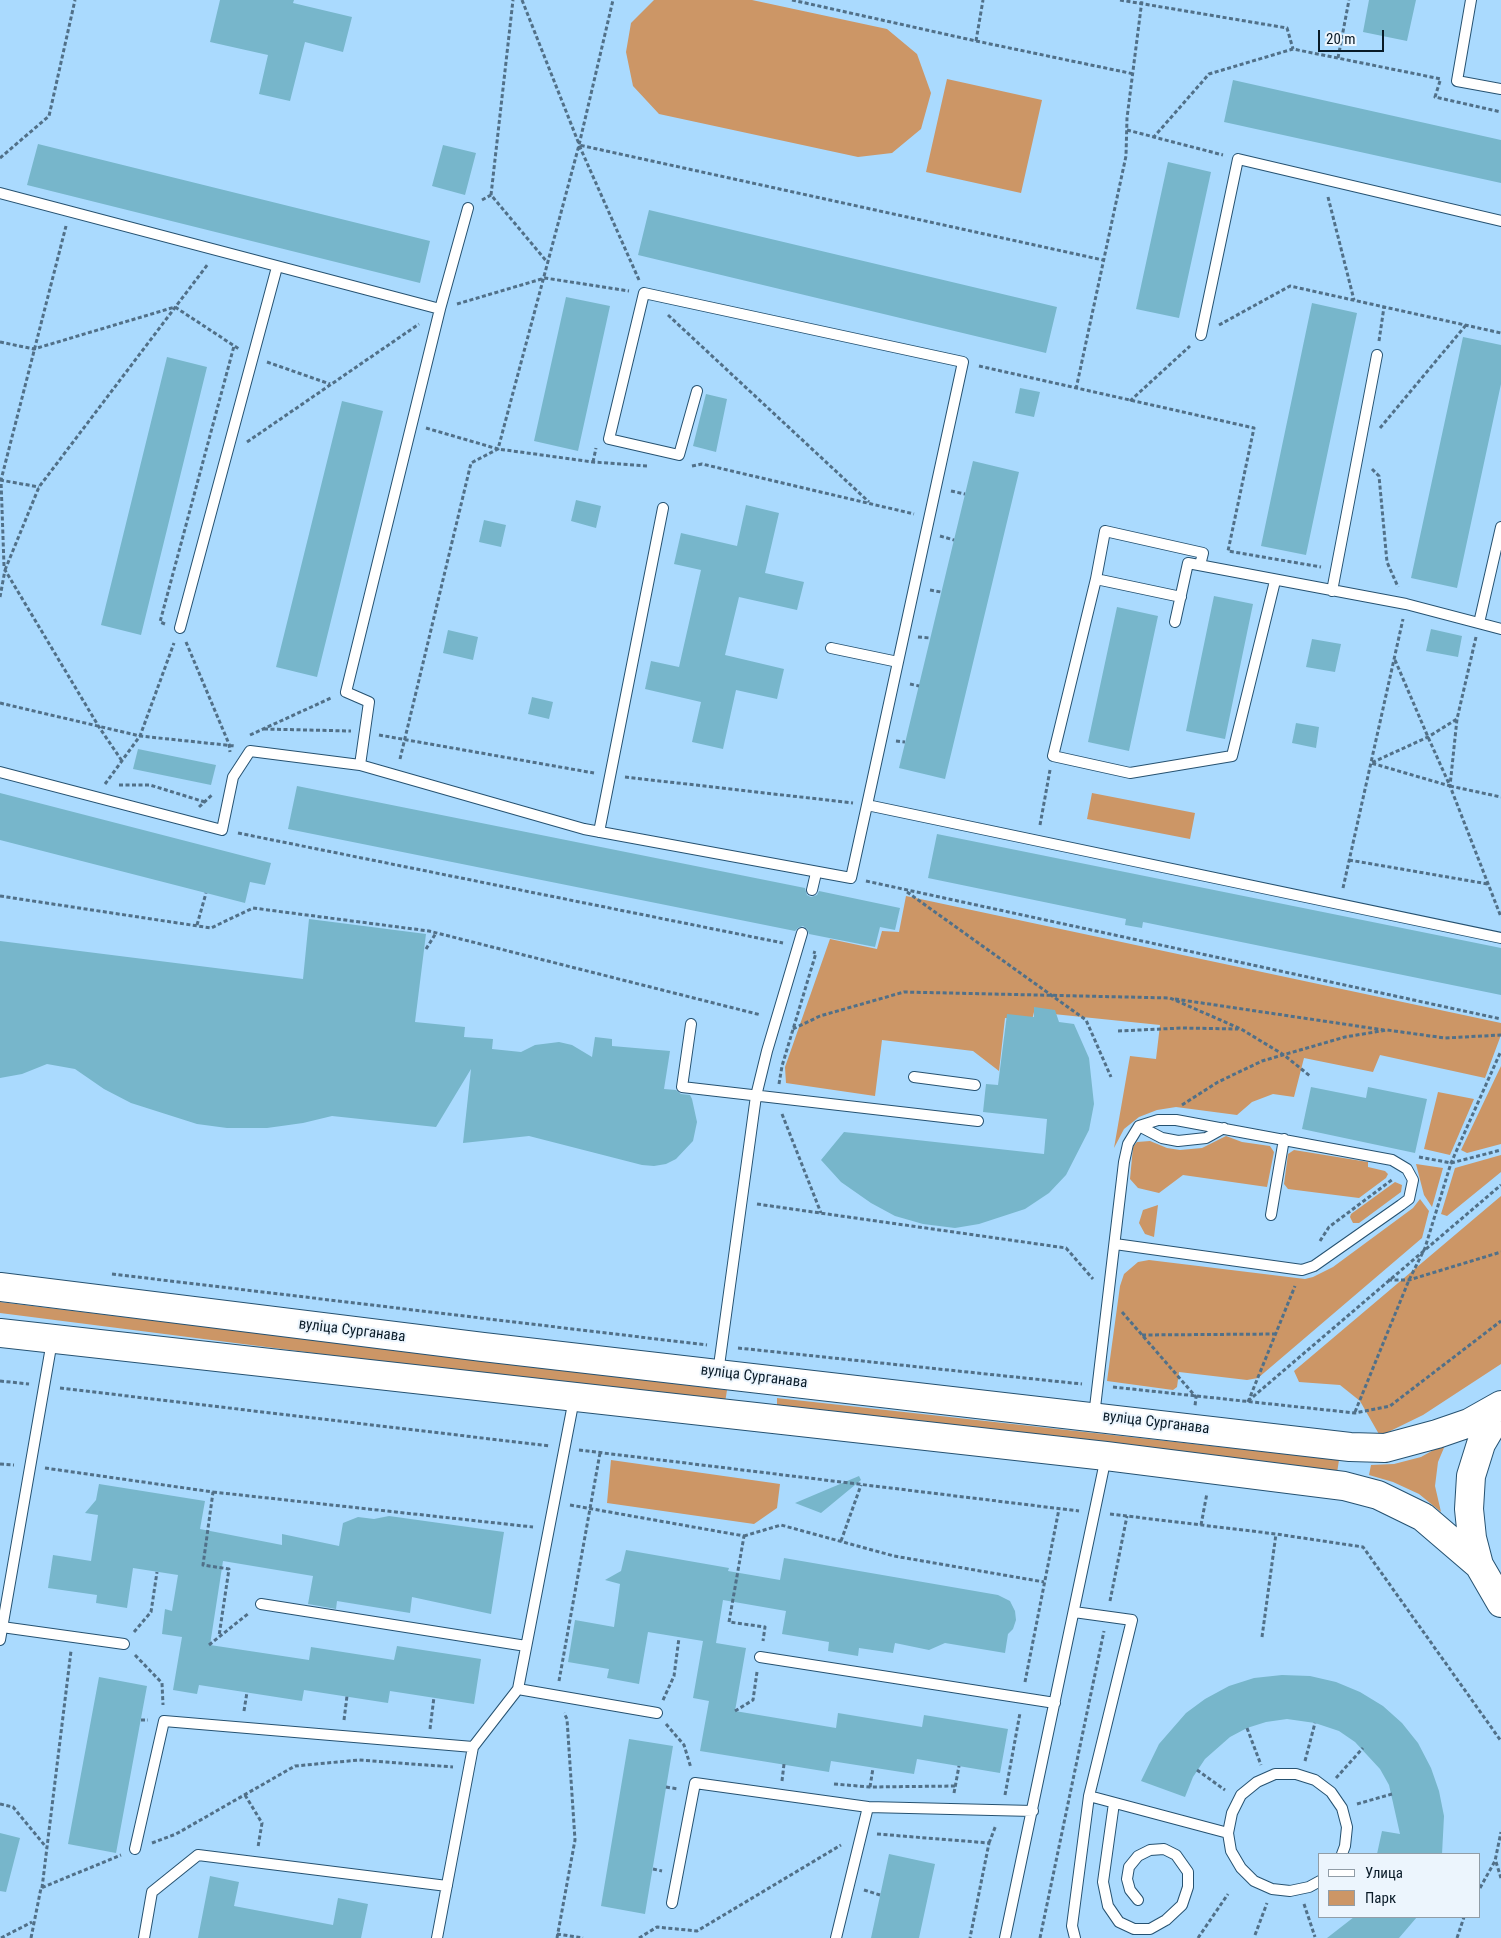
<!DOCTYPE html>
<meta charset="utf-8">
<style>
body{margin:0}
#map{position:relative;width:1501px;height:1938px;overflow:hidden;background:#aadafe;font-family:"Roboto Condensed",sans-serif}
canvas{display:block}
.legend{position:absolute;left:1318px;top:1853px;width:162px;height:65px;box-sizing:border-box;background:#ecf5fd;border:1px solid #919da7;margin:0;padding:6px 9px;list-style:none;font-size:15px;color:#081a27}
.legend li{display:flex;align-items:center;gap:10px;height:25px}
.legend b{width:25px;border:1px solid #919da7}
.scale{position:absolute;left:1318px;top:30px;width:66px;height:22px;box-sizing:border-box;border:2px solid #081a27;border-top:0;padding-left:6px;font-size:15px;line-height:18px;white-space:nowrap;color:#081a27;-webkit-text-stroke:4px #ecf5fd;paint-order:stroke}
</style>
<div id="map">
<canvas width="1501" height="1938"></canvas>
<ul class="legend">
<li><b style="height:6px;background:#fff"></b>Улица</li>
<li><b style="height:14px;background:#cc9666"></b>Парк</li>
</ul>
<div class="scale">20 m</div>
</div>
<script>
const ctx = document.querySelector('canvas').getContext('2d');
ctx.lineJoin = 'round';
function paint(path, color) {
  ctx.fillStyle = color;
  ctx.fill(path, 'evenodd');
}
function poly(rows) {
  const path = new Path2D();
  for (const r of rows) {
    path.moveTo(r[0], r[1]);
    for (let i = 2; i < r.length; i += 2) path.lineTo(r[i], r[i + 1]);
  }
  return path;
}
function strokePath(path, color, width, dash) {
  ctx.strokeStyle = color;
  ctx.lineWidth = width;
  ctx.lineCap = dash ? 'butt' : 'round';
  ctx.setLineDash(dash || []);
  ctx.stroke(path);
}
function drawText(font, color, halo, rows, align = 'center') {
  ctx.font = font + ' "Roboto Condensed",sans-serif';
  ctx.lineWidth = 4;
  ctx.setLineDash([]);
  ctx.textBaseline = 'middle';
  ctx.strokeStyle = halo;
  ctx.fillStyle = color;
  for (const [text, x, y, turn = 0] of rows) {
    ctx.save();
    ctx.translate(x, y);
    ctx.rotate((+turn || 0) * Math.PI / 180);
    ctx.textAlign = isNaN(turn) ? turn : align;
    if (halo) ctx.strokeText(text, 0, 0);
    ctx.fillText(text, 0, 0);
    ctx.restore();
  }
}
const green = poly([
 [654,0,752,0,887,29,917,54,931,93,921,129,892,153,858,157,659,114,633,86,626,52,631,23],
 [947,79,1042,100,1021,193,926,172],
 [1092,793,1195,813,1190,839,1087,819],
 [906,896,1501,1023,1501,1035,1485,1078,1380,1055,1373,1072,1304,1058,1294,1097,1273,1094,1252,1102,1237,1115,1176,1107,1157,1110,1139,1117,1124,1129,1114,1148,1130,1056,1156,1059,1160,1025,1034,1012,1032,1020,1005,1018,999,1071,973,1051,882,1040,875,1096,786,1083,785,1067,830,939,877,949,882,931,899,932],
 [1501,1066,1501,1144,1467,1153,1461,1150],
 [1438,1092,1474,1099,1450,1155,1424,1149],
 [1226,1136,1242,1142,1270,1146,1274,1152,1267,1187,1183,1175,1159,1193,1138,1188,1130,1179,1133,1147,1137,1142,1150,1141,1167,1148,1180,1150,1202,1148],
 [1294,1150,1368,1162,1368,1167,1385,1171,1388,1174,1386,1178,1359,1198,1288,1189,1284,1184,1288,1154],
 [1501,1155,1501,1172,1447,1216,1441,1214,1455,1168],
 [1416,1164,1443,1168,1432,1207,1424,1195],
 [1395,1182,1402,1185,1401,1192,1359,1223,1353,1223,1350,1217,1351,1214],
 [1501,1196,1501,1364,1423,1415,1380,1436,1360,1401,1340,1385,1299,1382,1294,1371],
 [1420,1199,1429,1211,1422,1238,1258,1378,1247,1380,1179,1372,1177,1387,1173,1390,1107,1381,1120,1286,1124,1274,1138,1262,1149,1260,1305,1279,1313,1277,1333,1267,1413,1208],
 [1158,1205,1154,1237,1145,1234,1139,1223,1143,1210],
 [0,1302,727,1390,725,1403,572,1386,0,1313],
 [777,1398,1339,1460,1337,1473,777,1409],
 [1446,1443,1438,1462,1435,1486,1441,1512,1419,1494,1393,1482,1369,1475,1371,1465,1394,1464,1421,1457],
 [611,1460,780,1484,777,1508,754,1524,607,1503]
]);
const building = poly([
 [220,0,294,0,293,3,352,17,343,52,305,42,290,101,259,94,268,55,210,42],
 [1369,0,1416,0,1407,41,1363,32],
 [1233,80,1501,140,1501,183,1224,122],
 [38,144,430,241,420,283,27,185],
 [443,145,476,153,465,195,432,186],
 [1168,162,1211,172,1179,318,1136,309],
 [649,210,1057,307,1046,353,638,255],
 [566,297,610,306,578,451,534,441],
 [1312,303,1357,313,1306,555,1261,546],
 [1463,337,1501,345,1501,384,1457,588,1411,578],
 [167,357,207,367,141,635,101,625],
 [1020,388,1040,392,1034,417,1015,413],
 [706,394,727,399,716,452,693,446],
 [342,401,383,411,317,677,276,667],
 [973,461,1019,472,945,779,899,768],
 [576,500,601,506,596,528,571,521],
 [746,505,779,513,765,573,804,582,797,610,739,597,725,655,784,669,777,699,736,690,723,749,692,742,701,702,645,689,651,661,679,667,701,570,674,564,681,533,737,546],
 [484,520,506,525,501,547,479,542],
 [1214,596,1253,604,1225,739,1186,731],
 [1117,607,1158,616,1129,751,1088,742],
 [1431,629,1462,636,1458,657,1426,651],
 [448,630,478,637,473,660,443,653],
 [1312,639,1341,644,1335,672,1306,667],
 [532,697,553,702,549,719,528,714],
 [1296,723,1319,727,1316,748,1292,743],
 [138,749,216,765,211,785,133,769],
 [297,786,805,888,807,895,811,897,817,895,819,891,900,908,895,930,880,927,875,947,809,934,807,929,803,926,798,928,795,931,288,829],
 [0,793,271,863,265,885,250,882,245,903,0,840],
 [937,834,1501,948,1501,995,1143,922,1142,928,1125,925,1126,919,928,878],
 [309,919,426,934,415,1022,465,1027,464,1037,493,1039,492,1049,521,1052,535,1045,559,1042,572,1045,592,1057,595,1037,612,1039,612,1046,670,1051,664,1089,676,1090,681,1094,690,1095,692,1099,697,1122,693,1141,676,1159,666,1164,654,1166,642,1165,529,1136,463,1143,471,1069,436,1127,332,1116,303,1123,267,1128,227,1128,197,1124,131,1103,104,1089,75,1069,47,1064,22,1074,0,1078,0,941,303,979],
 [1034,1007,1055,1010,1059,1022,1074,1024,1089,1058,1094,1104,1089,1130,1066,1175,1049,1193,1025,1209,979,1224,955,1228,923,1224,895,1216,871,1203,841,1182,821,1160,844,1132,1044,1154,1047,1119,983,1112,986,1084,998,1085,1007,1014,1034,1017],
 [1311,1087,1366,1098,1368,1087,1427,1099,1415,1153,1302,1129],
 [859,1476,861,1480,821,1513,795,1503],
 [99,1484,205,1501,200,1529,282,1545,282,1534,339,1546,343,1523,358,1517,374,1519,389,1516,504,1532,491,1614,412,1597,410,1613,337,1601,336,1609,308,1604,313,1576,223,1561,210,1645,309,1660,311,1647,394,1660,397,1646,481,1659,474,1704,390,1691,388,1703,304,1690,302,1701,199,1685,197,1694,173,1690,182,1637,162,1634,165,1609,172,1611,178,1575,133,1568,127,1608,96,1603,97,1595,48,1588,53,1555,91,1561,98,1515,85,1513,96,1500],
 [626,1550,729,1568,728,1571,780,1580,784,1558,998,1595,1010,1601,1015,1611,1016,1620,1013,1629,1008,1634,1005,1653,945,1643,929,1650,895,1643,893,1653,859,1648,858,1656,828,1651,829,1642,782,1634,786,1611,723,1600,716,1643,746,1648,735,1711,836,1728,838,1713,922,1727,924,1715,1008,1729,1000,1773,917,1759,914,1774,831,1761,829,1772,700,1751,709,1701,693,1698,703,1641,648,1632,639,1684,607,1678,609,1669,568,1662,575,1620,614,1627,620,1584,605,1580,621,1571],
 [1282,1675,1310,1676,1336,1682,1360,1692,1383,1706,1402,1723,1418,1743,1431,1768,1439,1791,1444,1816,1442,1854,1377,1854,1382,1831,1400,1834,1389,1785,1380,1769,1355,1742,1339,1731,1315,1723,1287,1719,1266,1722,1247,1728,1230,1737,1205,1759,1193,1777,1185,1797,1141,1781,1159,1744,1186,1713,1205,1699,1229,1686,1254,1678],
 [99,1677,147,1686,116,1853,68,1844],
 [629,1739,673,1746,645,1914,601,1906],
 [0,1833,20,1838,6,1892,0,1891],
 [889,1854,935,1864,919,1938,871,1938],
 [210,1876,239,1882,234,1906,333,1925,338,1898,368,1904,361,1938,198,1938],
 [1354,1917,1417,1917,1399,1938,1327,1938]
]);
const path = poly([
 [522,0,579,144],
 [792,0,976,41,983,0],
 [1120,0,1287,28,1293,49],
 [976,41,1134,74],
 [1338,58,1349,0],
 [1440,81,1435,97,1501,112],
 [1127,130,1223,155],
 [1153,138,1209,74,1293,49,1441,79],
 [0,158,49,116,75,0],
 [491,195,513,0],
 [1328,197,1354,300],
 [482,200,491,195,548,263],
 [639,280,579,145,1103,260],
 [457,304,545,278,629,291],
 [668,315,869,502],
 [1219,325,1290,286,1501,333],
 [1379,341,1384,307],
 [0,342,34,349,175,307,239,349],
 [267,362,330,384],
 [979,366,1254,428,1228,551,1321,567],
 [1076,389,1126,156,1127,118,1142,0],
 [1130,401,1190,346],
 [426,428,498,449,593,462,648,466],
 [1380,428,1466,325],
 [247,442,419,324],
 [593,462,596,448],
 [692,466,702,464,914,514],
 [1372,469,1379,476,1387,562,1398,587],
 [0,480,39,487],
 [951,491,965,494],
 [940,536,954,540],
 [4,566,1,480,66,226],
 [5,570,39,487,208,264],
 [930,590,941,592],
 [0,597,5,570,99,727,122,761],
 [165,624,160,622,234,346],
 [918,637,930,638],
 [1476,637,1457,719,1450,786,1501,917],
 [186,642,229,744,230,752],
 [1395,660,1428,737,1450,786,1371,763,1428,737,1457,719],
 [910,684,919,686],
 [0,703,140,736,235,746],
 [264,729,351,731],
 [250,735,331,698],
 [379,735,594,773],
 [896,741,905,742],
 [400,759,471,463,498,449,579,145,613,0],
 [625,777,853,803],
 [105,784,140,736,174,643],
 [119,785,150,785,205,802],
 [1450,786,1501,797],
 [199,807,213,794],
 [1040,825,1050,770],
 [238,833,783,943],
 [1349,860,1488,884],
 [866,881,1501,1019],
 [1343,888,1403,619],
 [907,892,1086,1020,1111,1077],
 [0,896,211,928,253,908,429,931,761,1015],
 [197,925,206,893],
 [426,949,436,933],
 [1175,999,1384,1030],
 [793,1029,820,1016,904,992,1170,998,1241,1029,1284,1055,1310,1076],
 [1118,1031,1182,1028,1238,1029],
 [779,1084,782,1066,816,953,813,952],
 [1182,1105,1218,1082,1262,1061,1345,1037,1387,1030,1445,1038,1501,1035],
 [782,1114,821,1213],
 [1419,1157,1451,1163,1501,1150],
 [757,1204,1066,1248,1093,1279],
 [1320,1241,1329,1227,1393,1179],
 [112,1274,707,1345],
 [1388,1280,1409,1280,1501,1252],
 [1122,1312,1196,1397,1195,1406],
 [1142,1335,1276,1334],
 [738,1348,1082,1384],
 [0,1381,29,1384],
 [1113,1387,1355,1413,1390,1406,1501,1321],
 [60,1388,550,1446],
 [1248,1401,1501,1185],
 [1248,1402,1295,1286],
 [1355,1412,1409,1280,1425,1248,1451,1163,1501,1051],
 [579,1450,1079,1511],
 [0,1464,14,1465],
 [45,1468,213,1492,203,1565,229,1569,219,1636],
 [213,1492,533,1527],
 [570,1505,744,1536,729,1622,765,1627,763,1641],
 [1110,1514,1276,1534,1363,1547,1501,1741],
 [1201,1525,1207,1493],
 [744,1536,781,1525,894,1556,1044,1582],
 [841,1541,861,1485],
 [1110,1601,1127,1516],
 [134,1632,151,1612,157,1572],
 [1262,1637,1276,1534],
 [209,1645,249,1613],
 [135,1655,162,1683,163,1705],
 [559,1681,600,1453],
 [1025,1682,1059,1509],
 [663,1700,674,1676,679,1638],
 [244,1711,247,1692],
 [735,1711,753,1700,757,1672],
 [141,1720,148,1720],
 [344,1720,347,1696],
 [666,1724,684,1745,691,1768],
 [1247,1728,1261,1765],
 [430,1729,434,1697],
 [1305,1761,1315,1723],
 [1197,1770,1225,1790],
 [1336,1778,1363,1748],
 [782,1781,784,1764],
 [834,1784,870,1787,956,1786],
 [666,1787,678,1789],
 [870,1787,873,1768],
 [954,1793,959,1766],
 [245,1795,262,1823,258,1847],
 [1005,1795,1020,1713],
 [0,1804,13,1807,46,1847],
 [1357,1804,1392,1794],
 [877,1834,989,1843,970,1938],
 [152,1843,176,1834,295,1766,359,1760,453,1767],
 [989,1843,996,1825],
 [1496,1862,1501,1878],
 [653,1869,662,1871],
 [42,1888,71,1651],
 [1480,1888,1495,1861,1501,1832],
 [864,1890,880,1895],
 [1304,1904,1315,1937],
 [557,1934,583,1938],
 [1255,1935,1267,1903],
 [1,1938,32,1922],
 [31,1938,41,1888,121,1855],
 [557,1938,575,1840,567,1719,564,1713],
 [639,1938,657,1927,697,1931,841,1845],
 [1040,1938,1104,1631],
 [1198,1938,1228,1894],
 [1457,1938,1464,1917]
]);
const lane = poly([
 [1471,0,1457,81,1501,89],
 [0,193,440,309],
 [1201,335,1238,159,1501,221],
 [697,391,679,455,609,439,644,293,963,362,867,805],
 [1096,579,1105,531,1203,553,1200,565],
 [1332,591,1377,355],
 [1181,597,1096,579,1053,756,1130,773,1232,756,1275,581],
 [1175,622,1188,563,1406,604,1501,629],
 [1479,623,1501,527],
 [180,628,277,267],
 [831,648,898,662],
 [360,765,369,702,346,692,440,309,468,208],
 [0,772,222,830,233,777,250,751,360,765,584,829,851,878,867,805,1501,938],
 [599,832,663,508],
 [812,890,816,873],
 [691,1024,682,1087,978,1121],
 [914,1077,975,1085],
 [1139,1126,1162,1138,1178,1141,1206,1138,1224,1128],
 [1271,1215,1284,1139],
 [718,1373,756,1096,767,1051,802,933],
 [1094,1416,1124,1162,1128,1144,1139,1126,1158,1120,1176,1120,1392,1160,1407,1169,1413,1180,1409,1199,1401,1205,1314,1266,1302,1270,1115,1244],
 [261,1604,526,1646],
 [1074,1612,1132,1620,1089,1796,1072,1926,1075,1938],
 [2,1627,124,1644],
 [0,1640,52,1341],
 [760,1657,1055,1703],
 [518,1689,657,1713],
 [1089,1796,1228,1833],
 [1114,1803,1103,1882,1108,1906,1119,1922,1134,1929,1150,1929,1166,1920,1182,1905,1188,1887,1188,1872,1176,1855,1164,1849,1150,1850,1138,1856,1129,1867,1127,1879,1130,1890,1138,1900],
 [135,1849,164,1721,473,1747],
 [1320,1881,1309,1887,1290,1891,1272,1889,1254,1881,1241,1868,1231,1851,1228,1833,1232,1813,1241,1795,1257,1782,1275,1774,1296,1774,1315,1780,1331,1792,1342,1808,1347,1827,1345,1846,1342,1854],
 [672,1903,695,1783,868,1807],
 [144,1938,152,1892,198,1855,447,1886],
 [437,1938,473,1747,518,1689,574,1399],
 [836,1938,868,1807,1033,1811],
 [1005,1938,1106,1457]
]);
const primary = poly([
 [0,1287,483,1347,1350,1447,1385,1448,1437,1434,1469,1423,1501,1405],
 [0,1333,1106,1456,1344,1486,1378,1495,1423,1517,1479,1565],
 [1501,1410,1481,1444,1471,1476,1469,1509,1472,1538,1479,1565,1501,1603]
]);
const streetNames = [
 ["вуліца Сурганава",352,1331,7],
 ["вуліца Сурганава",754,1377,7],
 ["вуліца Сурганава",1156,1423,7]
];
paint(green, '#cc9666');
paint(building, '#77b6cb');
strokePath(lane, '#265271', 12);
strokePath(primary, '#265271', 30);
strokePath(path, '#517088', 3, [4, 2.5]);
strokePath(lane, '#fff', 10);
strokePath(primary, '#fff', 28);
drawText('15px', '#081a27', '#ecf5fd', streetNames);
</script>
